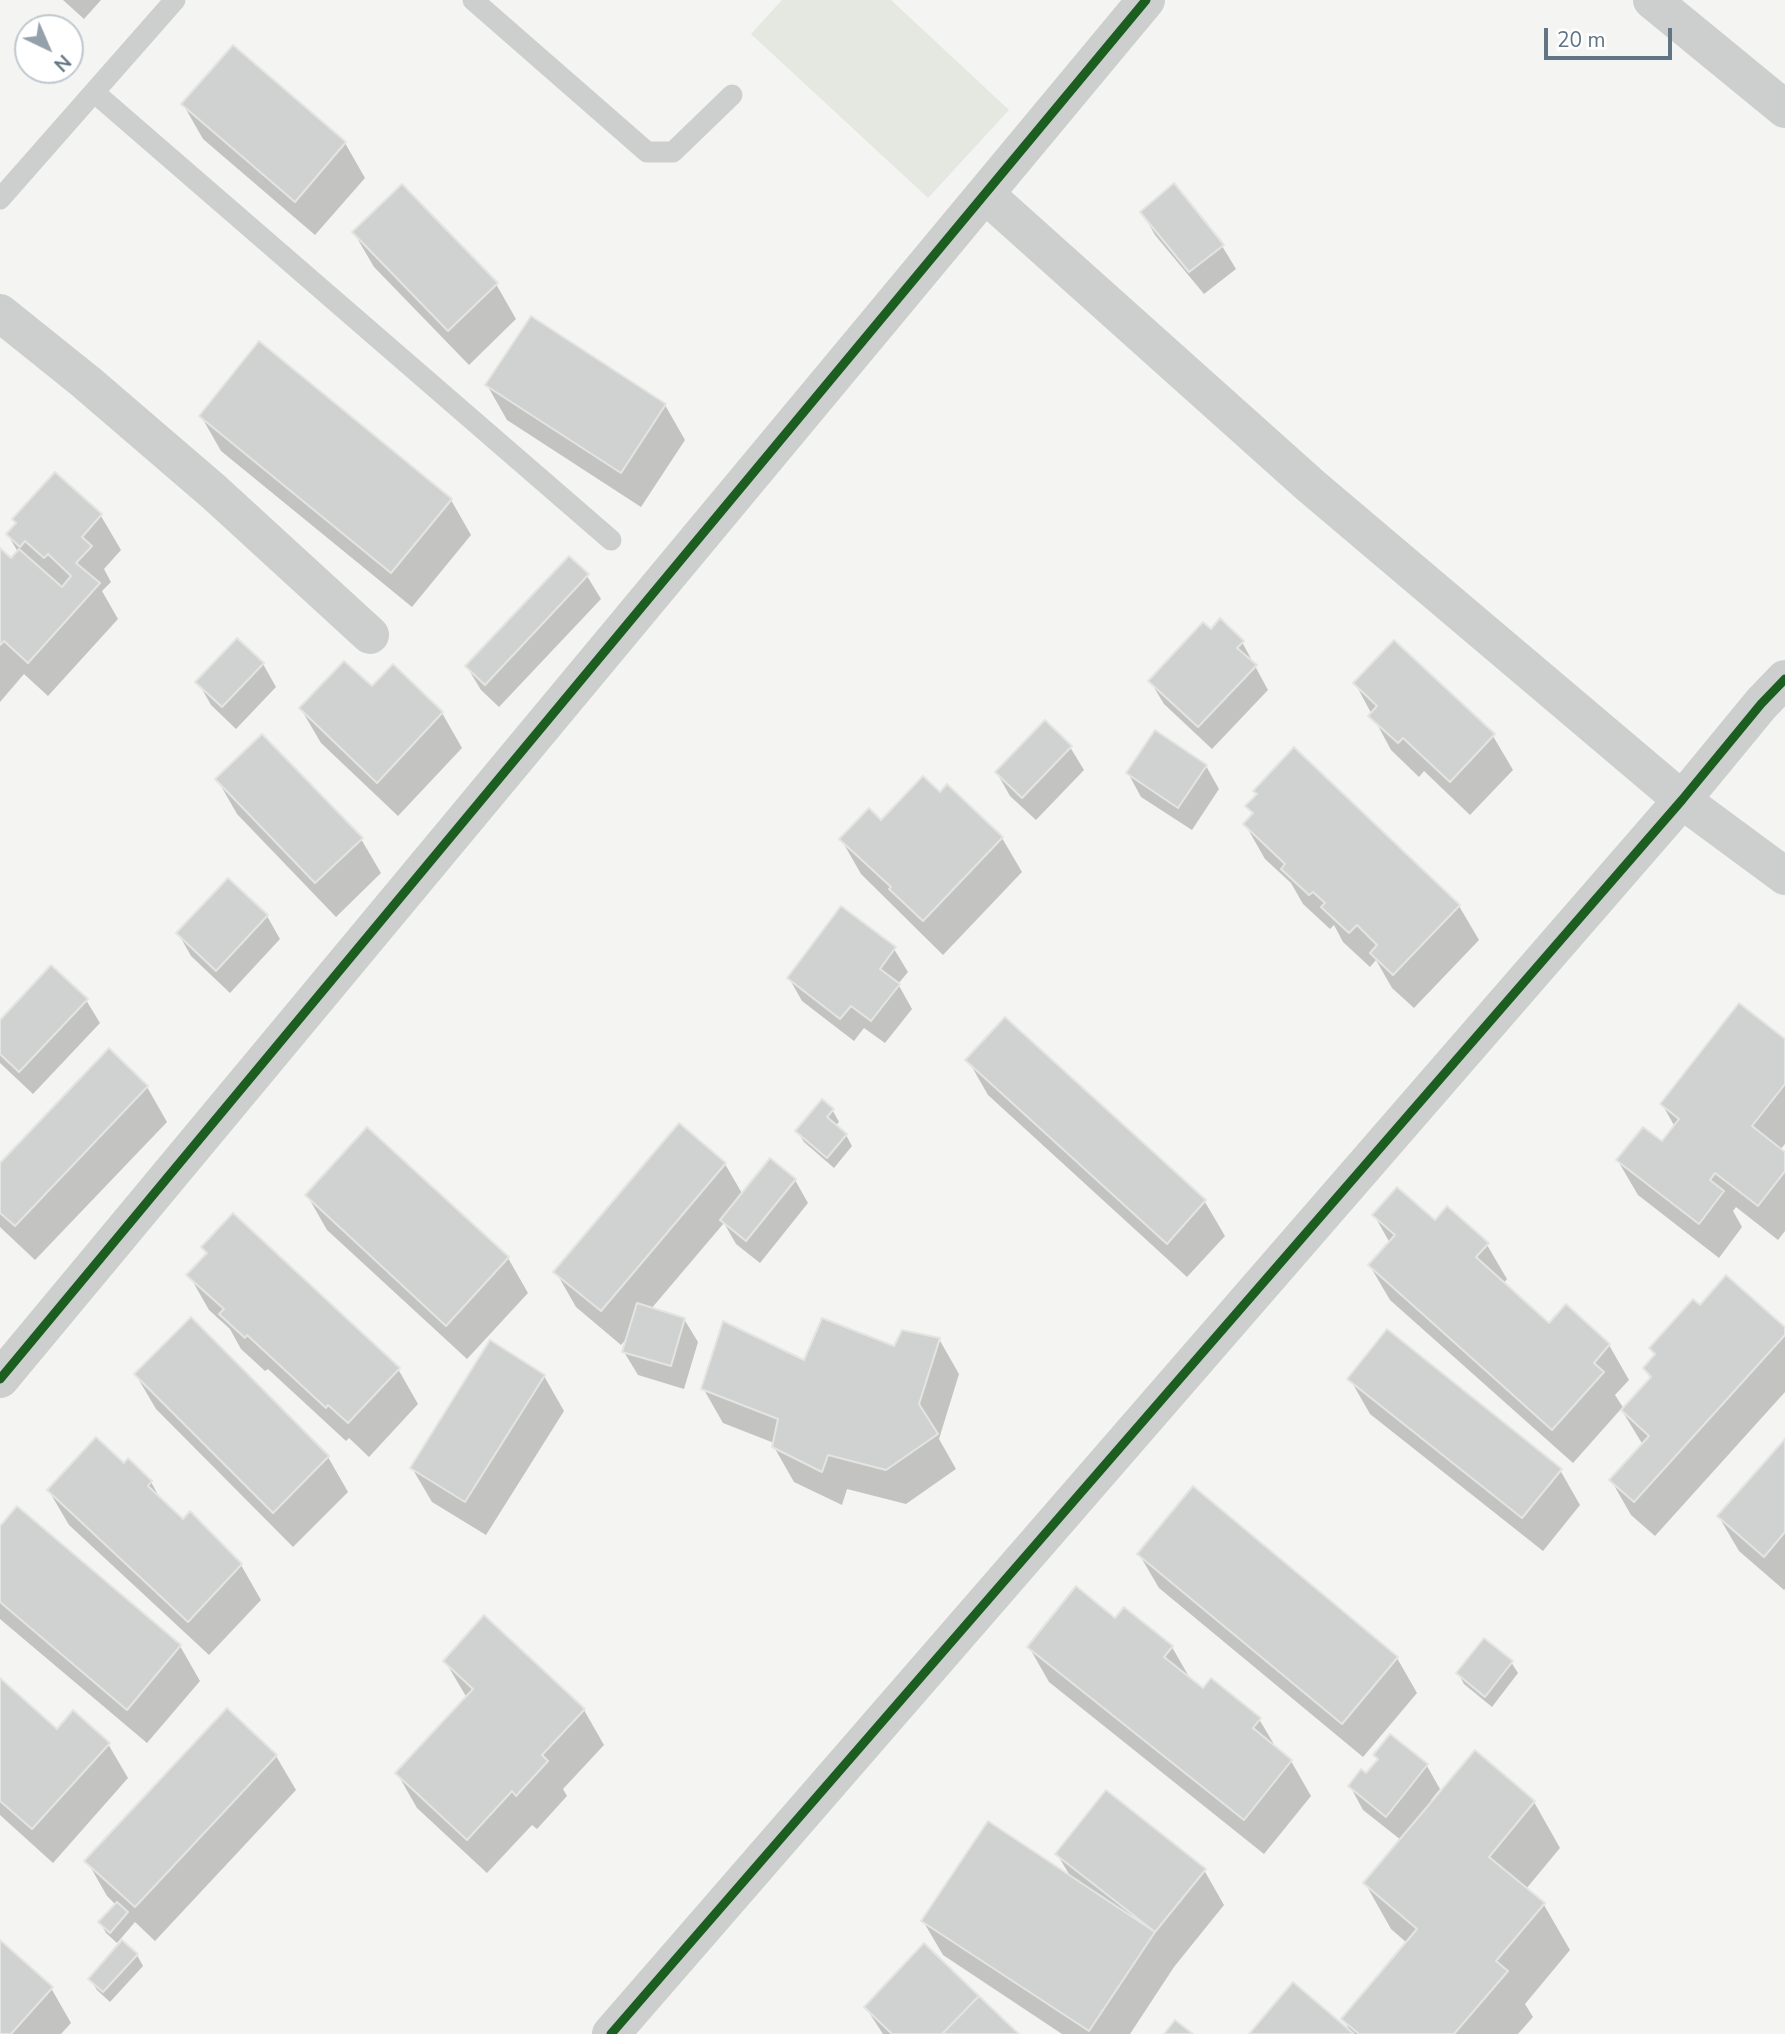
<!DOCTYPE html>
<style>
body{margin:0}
#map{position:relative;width:1785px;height:2034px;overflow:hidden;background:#f4f4f2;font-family:"Nunito Sans",sans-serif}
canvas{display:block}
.north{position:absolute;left:14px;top:14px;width:70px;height:70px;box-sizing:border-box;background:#fff;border:2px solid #c0c8ce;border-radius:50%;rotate:136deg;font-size:19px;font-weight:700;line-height:28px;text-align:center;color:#617585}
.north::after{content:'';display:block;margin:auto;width:24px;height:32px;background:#94a1ab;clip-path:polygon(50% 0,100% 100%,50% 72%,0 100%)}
.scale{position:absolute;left:1544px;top:28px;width:128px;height:32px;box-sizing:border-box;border:4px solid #617585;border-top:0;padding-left:9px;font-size:21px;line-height:24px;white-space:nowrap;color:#617585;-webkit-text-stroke:5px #fff;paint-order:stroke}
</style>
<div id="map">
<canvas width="1785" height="2034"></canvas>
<div class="north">N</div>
<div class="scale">20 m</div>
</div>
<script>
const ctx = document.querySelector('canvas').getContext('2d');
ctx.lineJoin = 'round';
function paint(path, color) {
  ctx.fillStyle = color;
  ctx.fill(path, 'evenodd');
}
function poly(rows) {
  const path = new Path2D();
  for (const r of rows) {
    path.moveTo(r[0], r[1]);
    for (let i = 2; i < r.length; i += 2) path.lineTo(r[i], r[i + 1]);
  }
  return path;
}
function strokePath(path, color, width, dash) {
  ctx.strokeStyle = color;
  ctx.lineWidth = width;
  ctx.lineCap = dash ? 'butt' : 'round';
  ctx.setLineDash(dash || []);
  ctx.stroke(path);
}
const green = poly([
 [782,0,891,0,1009,110,928,198,751,34]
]);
const shadow = poly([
 [63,0,101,0,84,19],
 [233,47,345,143,365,178,315,235,203,139,183,104],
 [1142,212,1222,246,1236,269,1204,294,1155,235],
 [354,233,496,284,516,319,469,365,374,267],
 [487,385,665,405,685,440,641,507,507,420],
 [201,416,451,500,471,535,412,607,221,451],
 [55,475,101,516,121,550,104,569,111,582,102,591,118,619,48,696,24,674,0,702,0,551,11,560,18,552,8,535],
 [587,576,601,599,499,707,481,690,467,667],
 [1211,631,1242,642,1268,690,1212,749,1164,704,1150,681],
 [263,664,276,687,236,729,211,705,198,682],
 [1355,683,1493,736,1513,770,1470,815,1424,771,1419,777,1391,750],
 [372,689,442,713,462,748,398,816,321,743,301,709],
 [1070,747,1084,770,1036,820,1010,796,997,773],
 [1206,766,1219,789,1192,830,1141,797,1128,773],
 [217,779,361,839,381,873,336,917,237,814],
 [1255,791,1459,906,1479,940,1414,1008,1392,988,1376,960,1370,967,1343,942,1334,925,1330,929,1303,904,1291,883,1265,859,1245,824,1253,816,1248,806,1258,796],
 [940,795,1002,838,1022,872,943,955,861,874,841,839],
 [228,880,267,916,280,939,230,993,191,956,178,933],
 [894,949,908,972,898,984,912,1009,885,1043,864,1028,854,1041,802,1001,789,978],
 [86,1000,100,1023,33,1094,0,1063,0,1023],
 [1005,1019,1205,1202,1225,1236,1187,1277,988,1095,968,1060],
 [1785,1042,1785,1144,1780,1150,1785,1154,1785,1231,1778,1240,1736,1207,1733,1211,1742,1227,1719,1258,1638,1195,1618,1161,1662,1143,1675,1127,1662,1104],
 [147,1087,167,1122,35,1260,0,1227,0,1166],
 [822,1102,833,1111,839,1122,835,1126,846,1135,852,1146,834,1168,804,1142,797,1131],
 [725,1164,743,1195,795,1180,808,1203,760,1263,736,1244,724,1223,651,1309,684,1319,698,1342,684,1389,638,1375,624,1352,629,1336,621,1345,576,1307,556,1272],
 [307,1195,508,1258,528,1293,467,1359,327,1230],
 [1374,1215,1435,1223,1487,1245,1507,1279,1503,1284,1549,1325,1609,1345,1629,1380,1615,1395,1624,1409,1651,1380,1645,1369,1656,1356,1651,1348,1700,1307,1785,1329,1785,1392,1655,1536,1631,1515,1611,1480,1643,1445,1621,1409,1573,1463,1390,1300,1370,1266,1390,1243],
 [203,1247,398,1369,418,1404,369,1457,349,1438,346,1441,268,1369,265,1371,241,1349,230,1329,209,1310,189,1275,207,1255],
 [191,1320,328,1457,348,1492,293,1547,156,1409,136,1375],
 [939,1339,959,1374,939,1439,956,1469,906,1504,847,1489,842,1505,794,1482,774,1447,774,1443,723,1423,703,1388,805,1362],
 [544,1376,564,1411,486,1535,432,1502,412,1468],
 [1350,1379,1560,1470,1580,1505,1543,1551,1370,1414],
 [1785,1442,1785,1589,1784,1590,1739,1551,1719,1517],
 [125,1465,151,1482,162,1502,184,1521,241,1565,261,1600,209,1655,69,1525,49,1491],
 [1193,1489,1397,1658,1417,1693,1363,1757,1159,1588,1139,1554],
 [0,1528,180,1646,200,1681,147,1743,0,1619],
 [484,1618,584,1710,604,1745,563,1789,567,1796,537,1829,532,1825,487,1873,417,1808,397,1773,467,1698,445,1661],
 [1115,1620,1172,1647,1192,1682,1203,1691,1259,1719,1278,1751,1291,1761,1311,1796,1264,1854,1049,1682,1029,1647],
 [1511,1662,1518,1673,1492,1707,1464,1684,1458,1673],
 [0,1680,57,1731,108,1744,128,1778,53,1863,0,1815],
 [1475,1753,1534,1802,1560,1848,1526,1889,1544,1905,1570,1950,1525,2004,1533,2017,1518,2034,1352,2034,1343,2019,1407,1943,1391,1929,1365,1883,1401,1840,1363,1810,1350,1786,1366,1776,1379,1761,1375,1755,1427,1766,1440,1789,1431,1800,1433,1802],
 [276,1756,296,1790,155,1941,135,1922,117,1943,106,1933,100,1922,116,1905,107,1896,87,1861],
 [1057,1854,1204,1870,1224,1905,1174,1967,1130,2034,1062,2034,943,1955,923,1921,1072,1879],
 [0,1942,51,1988,71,2023,61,2034,0,2034],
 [137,1955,143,1966,110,2002,97,1990,90,1979],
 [866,2008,1016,2034,883,2034]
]);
const building = poly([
 [233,45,346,142,295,202,181,104,233,45],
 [1174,183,1224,245,1189,272,1140,212,1174,183],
 [402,184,498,283,448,331,352,232,402,184],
 [531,316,666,404,621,473,485,385,531,316],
 [259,341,452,499,391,573,199,416,259,341],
 [55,472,102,514,82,537,92,546,76,563,100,583,28,663,4,641,0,645,0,548,11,558,19,549,62,587,71,576,48,554,44,558,25,541,20,547,6,534,16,523,12,519,55,472],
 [569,556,589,574,485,685,465,666,569,556],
 [1220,618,1244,641,1237,648,1257,665,1198,727,1148,681,1203,622,1211,629,1220,618],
 [237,638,264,663,222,707,195,682,237,638],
 [1394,640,1495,734,1450,782,1403,738,1398,743,1368,716,1377,706,1353,683,1394,640],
 [344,661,372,686,393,664,443,712,377,783,299,708,344,661],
 [1045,720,1072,746,1022,798,995,772,1045,720],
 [1155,730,1207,765,1178,808,1126,773,1155,730],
 [262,734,363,838,315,883,215,779,262,734],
 [1294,747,1460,905,1393,975,1370,953,1377,945,1357,925,1349,933,1321,907,1325,903,1313,892,1309,895,1281,869,1285,864,1243,824,1253,813,1245,806,1257,794,1253,791,1294,747],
 [923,776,940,792,947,784,1003,837,923,921,889,889,891,887,839,839,869,808,881,820,923,776],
 [228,878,268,915,216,971,176,933,228,878],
 [841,906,896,947,880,969,900,984,871,1021,851,1006,840,1019,787,978,841,906],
 [51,965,88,999,19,1072,0,1054,0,1020,51,965],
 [1739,1003,1785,1039,1785,1084,1752,1126,1785,1152,1785,1171,1758,1206,1715,1173,1710,1180,1724,1191,1699,1224,1616,1160,1643,1127,1662,1141,1679,1119,1660,1104,1739,1003],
 [1005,1017,1206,1200,1167,1244,965,1060,1005,1017],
 [109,1048,148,1086,15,1226,0,1213,0,1163,109,1048],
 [822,1099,834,1109,827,1117,847,1134,827,1158,795,1131,822,1099],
 [679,1123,726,1163,601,1311,553,1272,679,1123],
 [367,1127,509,1257,446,1326,305,1195,367,1127],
 [770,1158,796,1179,746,1241,720,1220,770,1158],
 [1397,1187,1435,1220,1447,1206,1489,1243,1476,1257,1549,1323,1566,1304,1610,1344,1594,1363,1604,1372,1552,1430,1368,1265,1395,1235,1372,1215,1397,1187],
 [233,1213,400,1368,348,1423,328,1405,326,1408,247,1335,245,1338,219,1314,224,1309,186,1275,207,1253,201,1247,233,1213],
 [1726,1275,1785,1327,1785,1335,1634,1502,1609,1480,1649,1436,1621,1410,1651,1377,1643,1368,1655,1354,1649,1348,1693,1299,1700,1305,1726,1275],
 [637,1303,685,1318,671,1366,622,1352,637,1303],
 [191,1317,329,1456,273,1513,134,1374,191,1317],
 [822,1318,894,1346,902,1330,940,1338,919,1404,938,1434,886,1470,828,1455,822,1472,772,1447,778,1419,701,1389,723,1321,804,1360,822,1318],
 [1387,1329,1562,1469,1522,1518,1347,1379,1387,1329],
 [490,1340,545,1375,465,1502,410,1468,490,1340],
 [96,1437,124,1463,128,1458,152,1481,148,1486,183,1519,190,1511,242,1564,188,1622,47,1490,96,1437],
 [1785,1439,1785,1532,1764,1557,1717,1516,1785,1439],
 [1193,1486,1398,1657,1342,1724,1137,1554,1193,1486],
 [17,1506,181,1645,127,1710,0,1602,0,1526,17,1506],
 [1076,1586,1115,1618,1124,1607,1173,1646,1164,1657,1203,1688,1211,1678,1261,1718,1253,1728,1292,1760,1244,1820,1027,1647,1076,1586],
 [484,1615,585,1709,542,1755,548,1761,516,1796,512,1791,467,1840,395,1773,473,1689,443,1661,484,1615],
 [1484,1638,1513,1661,1485,1697,1456,1673,1484,1638],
 [0,1678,57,1729,73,1710,110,1743,32,1829,0,1801,0,1678],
 [227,1708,277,1755,135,1907,84,1861,227,1708],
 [1390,1734,1428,1764,1386,1817,1348,1786,1361,1769,1366,1773,1378,1759,1373,1755,1390,1734],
 [1475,1750,1535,1801,1489,1857,1545,1903,1496,1961,1508,1971,1454,2034,1359,2034,1341,2019,1417,1929,1363,1883,1475,1750],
 [1106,1790,1206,1869,1155,1932,1055,1854,1106,1790],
 [988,1821,1155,1932,1089,2031,921,1921,988,1821],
 [117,1902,128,1912,110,1933,98,1922,117,1902],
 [0,1940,53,1987,11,2034,0,2034,0,1940],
 [122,1940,138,1954,103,1992,88,1979,122,1940],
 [924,1943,979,1996,942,2034,892,2034,864,2007,924,1943],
 [1293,1982,1354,2034,1249,2034,1293,1982],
 [979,1996,1019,2034,942,2034,979,1996],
 [1175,2020,1193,2034,1164,2034,1175,2020]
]);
const lane = poly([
 [473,0,647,152,673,152,732,95],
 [95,93,611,540],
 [0,199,175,0]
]);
const street = poly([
 [1652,0,1785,109],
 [985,194,1311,486,1682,800,1785,876],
 [0,313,86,382,214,492,370,635],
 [0,1379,1146,0],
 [611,2034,1682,800,1761,704,1785,679]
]);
const cycleway = poly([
 [0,1379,1146,0],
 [611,2034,1682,800,1761,704,1785,679]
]);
paint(green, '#e4e8e0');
paint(shadow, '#0003');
paint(building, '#d0d2d2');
strokePath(building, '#e4e4e2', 2);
strokePath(lane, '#cdcfcf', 21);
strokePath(street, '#cdcfcf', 38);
strokePath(cycleway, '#1b5e20', 9);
</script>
